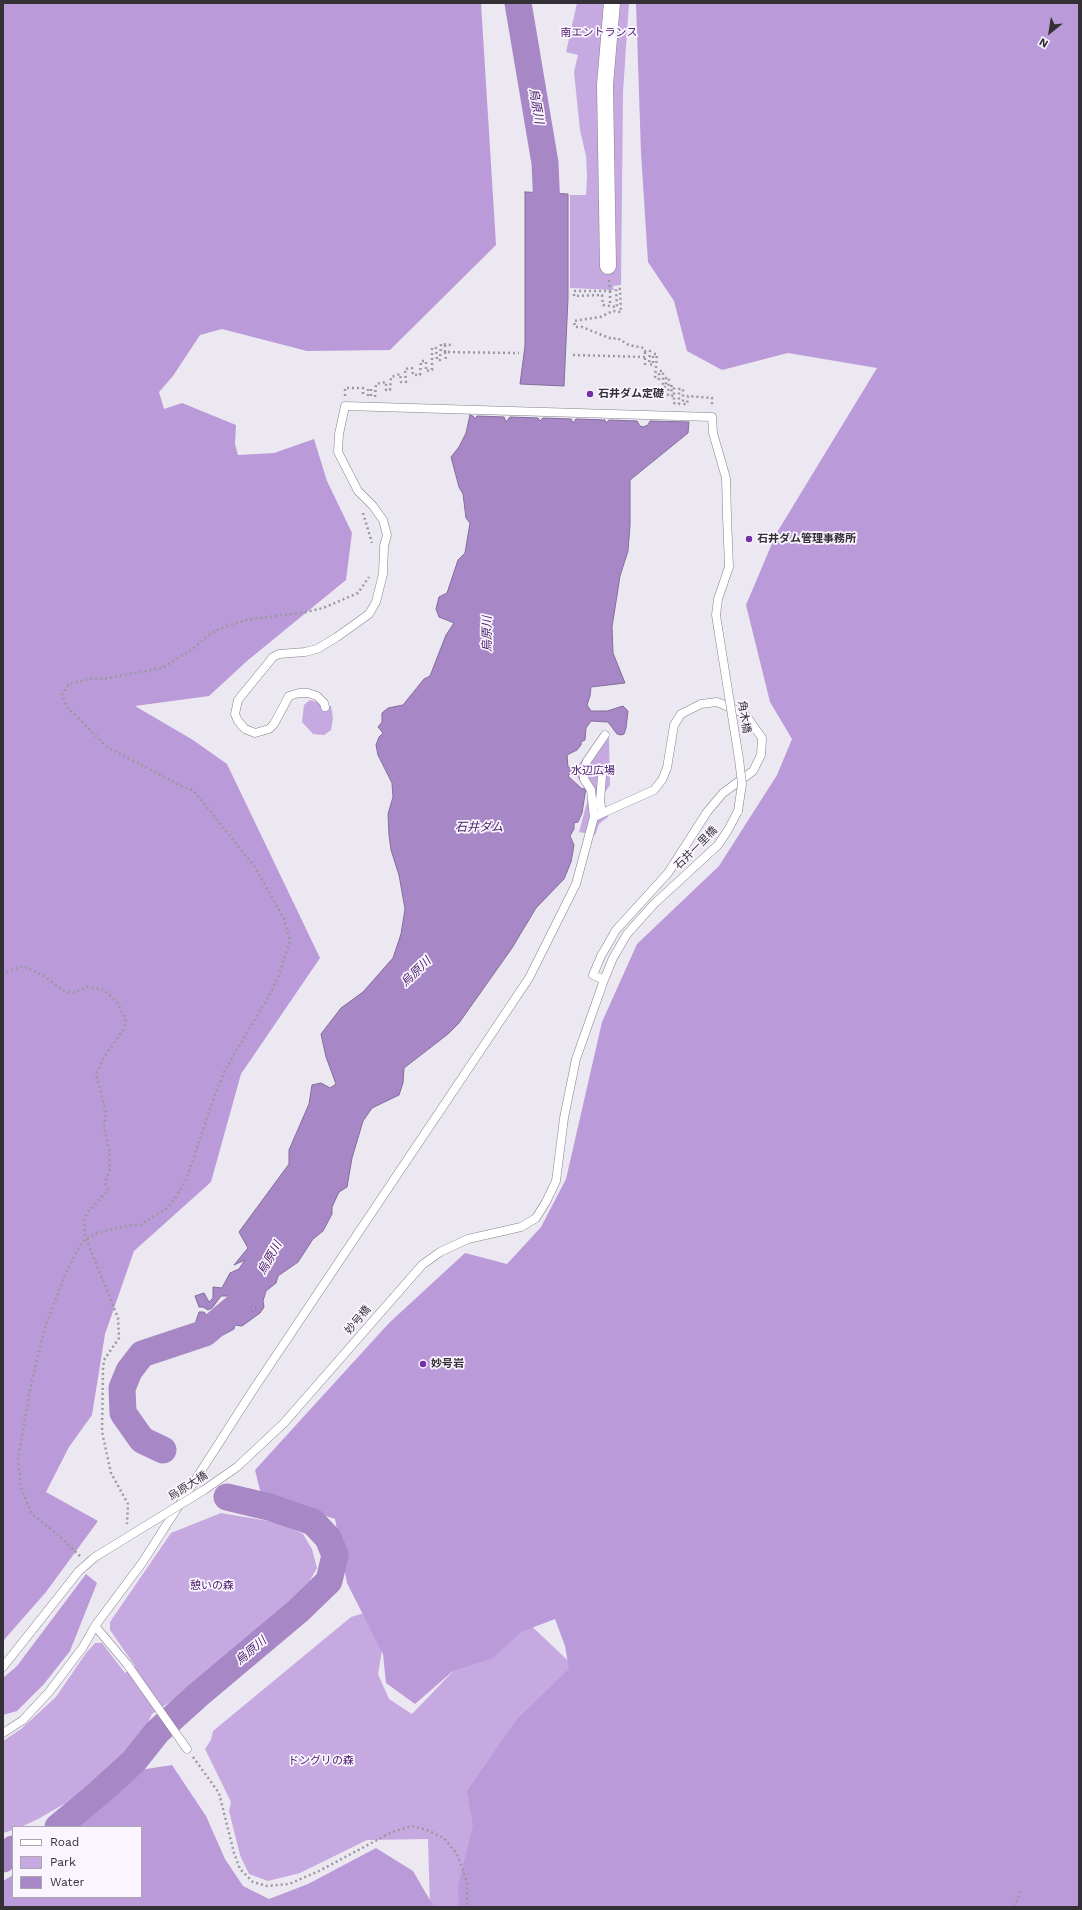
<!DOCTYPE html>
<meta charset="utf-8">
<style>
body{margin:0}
#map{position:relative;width:1082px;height:1910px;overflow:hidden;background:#ece8f1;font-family:"Work Sans",sans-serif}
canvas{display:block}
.frame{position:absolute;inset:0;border:4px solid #333135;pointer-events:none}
.legend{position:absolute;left:12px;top:1826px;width:130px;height:72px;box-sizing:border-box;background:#faf5ff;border:1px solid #aaa7ae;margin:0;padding:5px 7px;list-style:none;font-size:12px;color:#333135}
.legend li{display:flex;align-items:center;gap:8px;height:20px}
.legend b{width:20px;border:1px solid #aaa7ae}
.north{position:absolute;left:1030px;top:12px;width:40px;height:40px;-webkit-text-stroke:3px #faf5ff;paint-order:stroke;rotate:210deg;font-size:11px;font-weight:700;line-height:16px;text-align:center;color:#333135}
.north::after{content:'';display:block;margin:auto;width:14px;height:18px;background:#333135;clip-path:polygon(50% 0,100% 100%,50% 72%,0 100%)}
</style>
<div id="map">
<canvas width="1082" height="1910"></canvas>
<div class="frame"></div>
<ul class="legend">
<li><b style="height:5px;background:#fff"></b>Road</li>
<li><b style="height:11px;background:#c5a9e0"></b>Park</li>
<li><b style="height:11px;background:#a787c5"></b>Water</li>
</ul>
<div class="north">N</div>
</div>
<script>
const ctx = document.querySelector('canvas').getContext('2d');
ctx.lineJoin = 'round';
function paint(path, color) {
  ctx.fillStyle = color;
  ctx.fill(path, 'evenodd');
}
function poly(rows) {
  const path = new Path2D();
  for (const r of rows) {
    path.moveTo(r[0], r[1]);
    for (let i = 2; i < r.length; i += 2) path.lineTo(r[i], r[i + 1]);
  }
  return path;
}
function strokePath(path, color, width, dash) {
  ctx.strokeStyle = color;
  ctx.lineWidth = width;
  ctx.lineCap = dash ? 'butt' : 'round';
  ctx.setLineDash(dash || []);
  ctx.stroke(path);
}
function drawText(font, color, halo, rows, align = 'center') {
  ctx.font = font + ' "Work Sans","Noto Sans JP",sans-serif';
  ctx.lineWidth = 3.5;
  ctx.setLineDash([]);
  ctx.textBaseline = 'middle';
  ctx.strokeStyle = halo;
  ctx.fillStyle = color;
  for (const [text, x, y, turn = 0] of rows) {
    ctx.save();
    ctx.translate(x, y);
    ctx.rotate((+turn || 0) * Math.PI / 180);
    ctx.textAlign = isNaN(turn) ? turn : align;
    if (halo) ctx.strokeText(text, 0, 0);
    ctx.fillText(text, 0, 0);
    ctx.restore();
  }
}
const green = poly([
 [577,3,629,3,623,92,621,285,613,286,614,290,570,288,570,195,586,195,587,176,586,156,580,130,574,72,578,55,566,52],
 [310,700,317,702,321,706,331,706,333,718,331,730,324,735,313,734,302,722,304,705],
 [603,730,609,737,610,785,603,795,608,817,599,824,595,835,579,832,589,795,576,775,577,767],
 [221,1513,280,1523,303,1534,312,1549,317,1568,309,1582,239,1649,179,1696,152,1714,144,1731,122,1759,64,1804,38,1819,21,1827,13,1827,13,1830,3,1833,3,1741,21,1729,56,1697,86,1653,95,1643,102,1643,125,1673,135,1666,110,1630,110,1622,171,1533],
 [381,1608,384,1639,378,1674,389,1699,412,1714,460,1664,525,1620,577,1669,478,1832,461,1907,430,1907,428,1839,367,1840,300,1873,268,1881,249,1874,240,1855,229,1811,231,1802,205,1749,211,1740,213,1731,351,1617]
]);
const forest = poly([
 [3,3,481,3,496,245,390,350,307,351,222,329,200,335,173,376,159,392,164,409,182,403,236,425,235,444,238,455,274,453,314,439,327,481,352,533,346,580,247,661,209,696,135,706,193,740,227,764,320,958,241,1074,211,1182,134,1251,105,1334,92,1415,69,1447,46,1492,98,1521,46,1592,3,1641],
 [636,3,1079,3,1079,1907,459,1907,458,1886,473,1825,467,1791,517,1719,569,1669,565,1646,555,1619,521,1632,493,1658,453,1671,415,1704,386,1683,383,1654,347,1583,335,1519,261,1494,255,1470,389,1323,465,1253,507,1264,541,1227,566,1179,602,1022,637,944,719,866,777,775,792,739,770,702,746,605,776,534,877,368,788,353,722,370,687,351,674,301,648,262,641,153],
 [86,1574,97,1583,70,1651,44,1684,17,1711,3,1715,3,1678,17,1666],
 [172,1765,206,1816,225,1859,243,1886,269,1899,308,1884,376,1848,413,1871,434,1907,3,1907,3,1881,13,1875,13,1897,141,1897,141,1827,70,1827,133,1771]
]);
const water = poly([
 [525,192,568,194,568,298,564,386,520,384,525,346,525,192],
 [470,415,473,416,475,419,477,416,504,417,506,422,510,417,538,418,540,421,543,418,571,419,573,423,576,419,605,420,606,423,609,420,637,421,640,426,643,427,648,425,650,421,689,422,688,433,630,480,630,525,628,551,620,576,612,627,613,653,625,683,591,687,590,696,587,705,591,711,607,711,623,706,628,711,626,728,624,734,621,735,617,734,608,722,591,721,586,728,585,740,581,742,581,745,577,750,567,755,568,767,572,768,572,772,568,776,582,789,586,788,582,813,578,822,574,823,574,829,570,836,574,845,571,862,564,879,536,908,512,948,459,1023,448,1034,404,1068,403,1083,399,1095,372,1108,363,1121,352,1158,347,1187,339,1192,332,1207,332,1214,323,1231,313,1239,298,1262,278,1276,276,1283,266,1291,263,1301,264,1307,260,1313,242,1326,235,1325,234,1329,223,1335,218,1333,217,1336,214,1336,214,1334,211,1333,209,1336,208,1326,202,1328,198,1327,196,1321,199,1312,204,1312,210,1319,212,1312,217,1312,219,1316,217,1327,222,1323,233,1323,238,1315,255,1310,255,1307,237,1311,231,1314,225,1314,231,1302,239,1292,255,1295,251,1280,240,1286,234,1293,228,1296,221,1296,212,1308,208,1310,203,1307,199,1307,195,1296,204,1293,209,1302,213,1298,213,1287,222,1288,230,1273,239,1269,245,1260,234,1265,248,1248,239,1232,289,1164,289,1150,309,1104,312,1085,321,1083,330,1088,336,1084,326,1057,321,1034,341,1008,363,992,393,958,401,934,405,909,399,875,391,850,389,835,388,814,393,797,392,783,378,755,376,745,379,737,383,733,378,727,382,722,382,713,388,708,403,705,424,679,430,676,446,635,454,623,439,617,436,609,439,597,447,593,458,560,465,553,470,523,466,518,463,494,459,487,451,457,459,447,466,433,470,415]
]);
const river = poly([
 [518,3,545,163,547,210],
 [163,1450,142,1440,123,1413,122,1388,129,1371,142,1354,205,1333,244,1300,265,1269,271,1254],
 [58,1827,100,1792,134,1761,157,1732,198,1695,298,1611,329,1581,335,1555,328,1538,313,1522,269,1507,227,1497],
 [3,1859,13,1849]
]);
const path = poly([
 [609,280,610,291,574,291,574,296,602,295,603,305,617,307,616,289,620,289,621,312,613,311,600,317,574,321,575,327,582,327,612,339,617,338,629,345,644,348,645,351,650,351,649,364,653,365,653,354,657,354,655,378,659,379,659,371,663,371,663,387,666,387,666,378,669,378,668,395,672,396,671,386,674,386,674,403,679,404,679,389,683,389,683,404,687,404,688,396,712,398,712,406],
 [610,291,610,306],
 [445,345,445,352,519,353],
 [445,352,446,360],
 [573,355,645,357,645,351],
 [645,365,645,357],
 [345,396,345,388,363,388,363,397],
 [368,396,368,389,371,389,371,396],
 [375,397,376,384,386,382,386,390,390,390,391,377,400,374,401,382,406,382,405,369,412,368,413,375,420,375,421,361,426,361,426,371,432,370,432,348,436,348,437,360,440,360,441,344,451,345],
 [363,513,372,543],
 [3,976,8,971,23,966,44,976,62,990,72,993,88,987,104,990,117,1002,126,1020,123,1030,103,1059,96,1074,106,1112,104,1127,109,1149,110,1169,105,1183,108,1190,87,1213,84,1221,85,1236,118,1318,119,1338,104,1360,103,1369,102,1432,111,1473,128,1504,127,1524],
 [80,1556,56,1533,32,1514,21,1488,18,1459,31,1384,45,1327,66,1272,82,1242,97,1233,126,1226,140,1225,167,1208,176,1197,187,1178,214,1097,225,1070,271,992,278,977,290,941,284,919,255,867,193,790,185,788,107,747,67,707,62,695,69,684,93,678,103,679,162,668,194,648,211,633,224,627,246,620,306,612,323,608,358,593,369,577],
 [193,1757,219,1793,234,1853,240,1869,253,1882,267,1886,289,1884,319,1871,392,1832,412,1826,427,1830,444,1838,457,1854,467,1882,467,1907],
 [1015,1907,1020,1891]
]);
const lane = poly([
 [325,707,324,703,317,696,308,693,299,693,289,696,274,724,269,729,255,733,245,729,238,721,235,714,238,700,273,657,279,654,305,652,317,649,337,637,369,614,376,602,383,574,384,546,387,535,383,520,373,506,358,491,338,452,339,434,345,406,712,417,713,433,726,478,727,516,729,567,718,599,716,615,718,628],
 [602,776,600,801,602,813],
 [594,817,591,790,584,779,583,772,587,761,605,735],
 [284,1423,422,1265,440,1252,468,1239,521,1227,536,1218,546,1202,556,1181,564,1118,576,1059,604,980,613,958,627,934,654,904,718,845,728,830,738,811],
 [95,1626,127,1664,187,1749],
 [3,1667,79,1571,95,1557],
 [3,1733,23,1720,49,1692,83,1647,95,1626,142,1563,253,1390,529,978,576,884,594,817,654,790,662,780,667,768,674,725,681,714,701,704,717,702,745,714,762,738,761,755,753,771,723,793,707,812,668,873,616,930,601,956,593,975,604,980]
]);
const street = poly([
 [608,266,605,85,612,3]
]);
const laneBridge = poly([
 [718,628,739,759,742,784,738,811],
 [95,1557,204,1490,237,1467,284,1423]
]);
const markers = [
 [590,394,4,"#7430a4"],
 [749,539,4,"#7430a4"],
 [423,1364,4,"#7430a4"]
];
const parkNames = [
 ["南エントランス",599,33],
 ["水辺広場",593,771],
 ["憩いの森",212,1586],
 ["ドングリの森",321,1761]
];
const poiNames = [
 ["石井ダム定礎",598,394],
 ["石井ダム管理事務所",757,539],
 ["妙号岩",431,1364]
];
const streetNames = [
 ["角木橋",744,717,81],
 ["石井一里橋",696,848,-45],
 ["妙号橋",358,1320,-50],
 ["烏原大橋",188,1486,-32]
];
const waterNames = [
 ["烏原川",536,106,80],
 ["烏原川",487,634,-90],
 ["石井ダム",479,827],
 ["烏原川",416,972,-44],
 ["烏原川",270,1258,-61],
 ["烏原川",251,1651,-40]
];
paint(green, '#c5a9e0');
paint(forest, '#bb9ada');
paint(water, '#a787c5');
strokePath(water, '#846d9a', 1);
strokePath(river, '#a787c5', 27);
strokePath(lane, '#86828b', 9);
strokePath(street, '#86828b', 17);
strokePath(path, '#9b989e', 2.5, [2, 3]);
strokePath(lane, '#fff', 8);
strokePath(street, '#fff', 16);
strokePath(laneBridge, '#86828b', 9, []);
strokePath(laneBridge, '#fff', 8);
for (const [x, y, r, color] of markers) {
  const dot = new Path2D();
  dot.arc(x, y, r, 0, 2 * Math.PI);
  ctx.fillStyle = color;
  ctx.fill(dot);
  strokePath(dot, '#faf5ff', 1.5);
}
drawText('11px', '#4d226d', '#faf5ff', parkNames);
drawText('bold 11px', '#333135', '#faf5ff', poiNames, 'left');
drawText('11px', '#333135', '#faf5ff', streetNames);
drawText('italic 12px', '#4b206a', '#faf5ff', waterNames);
</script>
